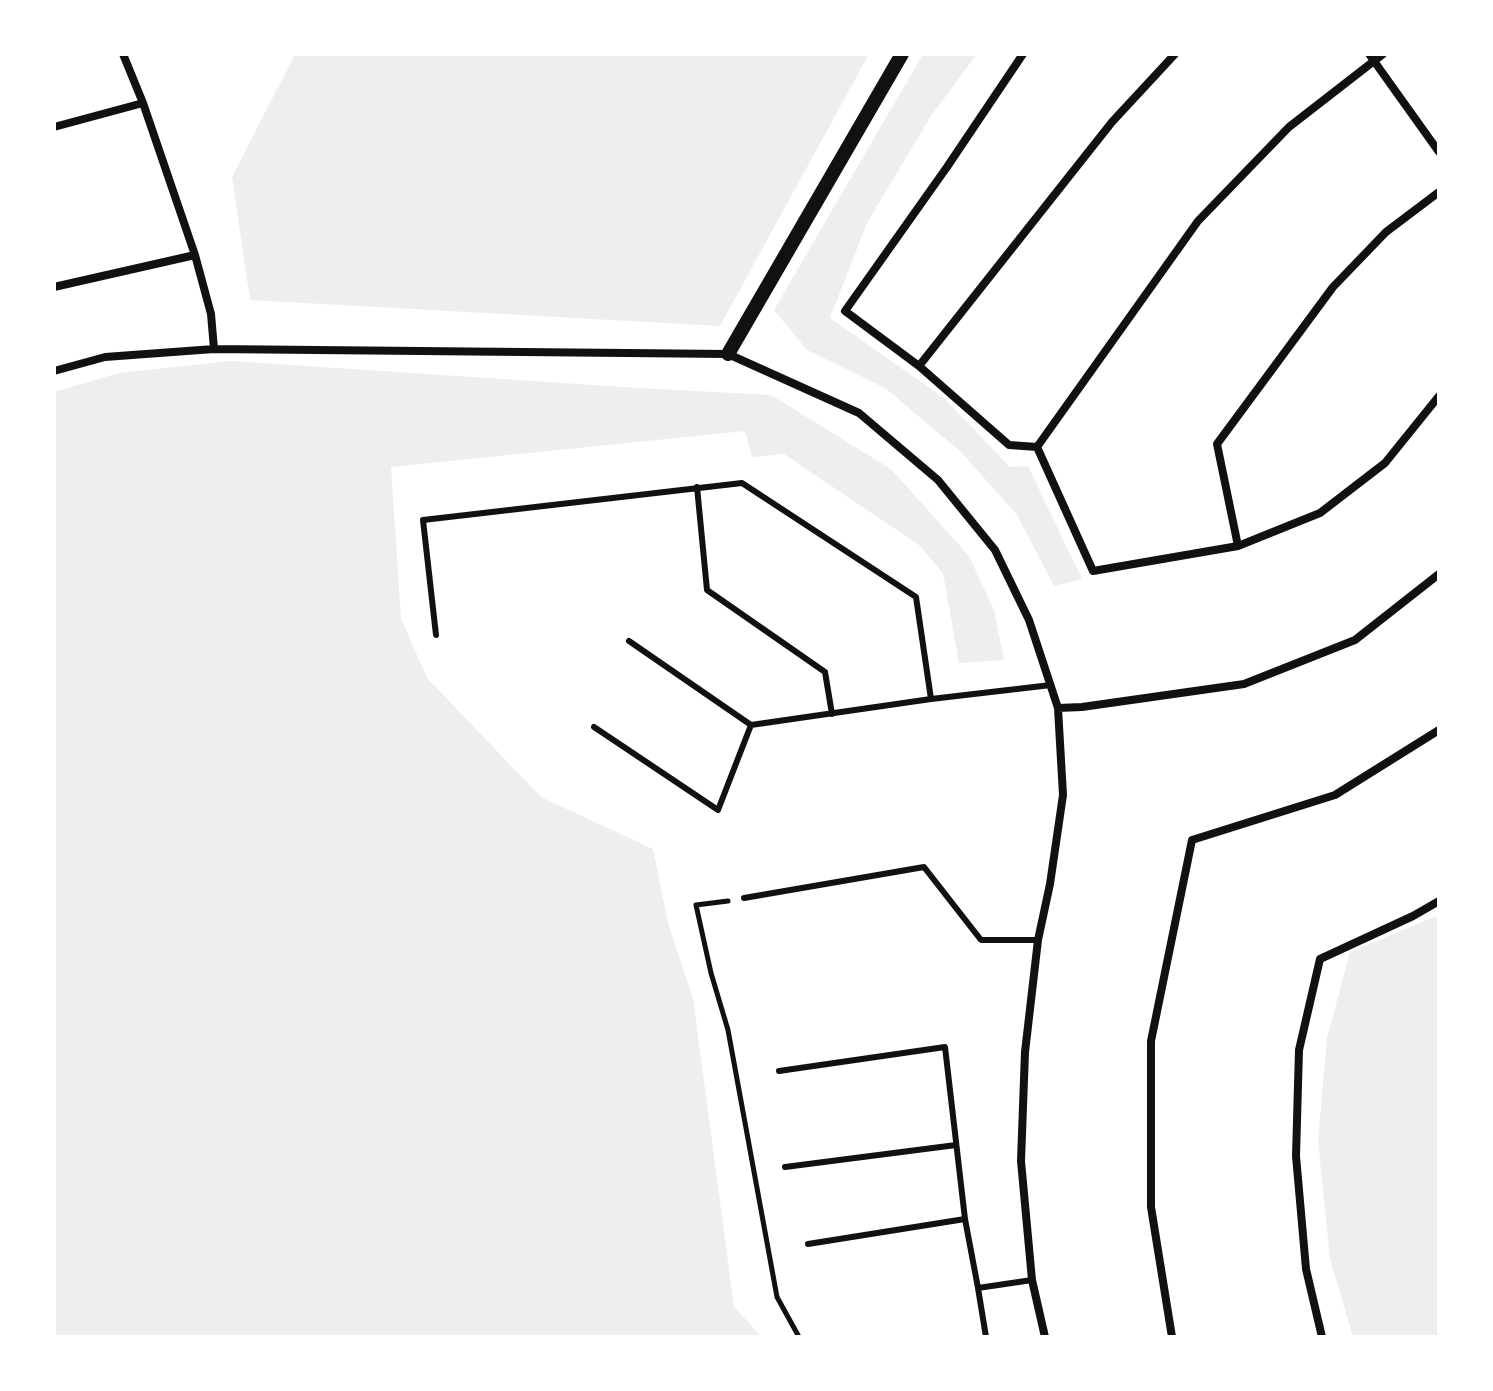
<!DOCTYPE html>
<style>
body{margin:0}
#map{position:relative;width:1493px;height:1391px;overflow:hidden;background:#fff;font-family:Barlow,sans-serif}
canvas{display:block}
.frame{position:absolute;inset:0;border:56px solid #fff;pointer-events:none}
</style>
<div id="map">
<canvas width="1493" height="1391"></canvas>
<div class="frame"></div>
</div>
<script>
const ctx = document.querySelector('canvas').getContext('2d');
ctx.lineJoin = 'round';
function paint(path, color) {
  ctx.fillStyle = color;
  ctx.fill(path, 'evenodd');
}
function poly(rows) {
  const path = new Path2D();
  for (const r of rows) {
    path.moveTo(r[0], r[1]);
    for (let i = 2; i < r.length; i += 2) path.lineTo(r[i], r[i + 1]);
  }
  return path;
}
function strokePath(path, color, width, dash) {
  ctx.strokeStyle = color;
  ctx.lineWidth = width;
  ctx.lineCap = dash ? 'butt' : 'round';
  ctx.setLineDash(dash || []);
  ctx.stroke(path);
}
const green = poly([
 [295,54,869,54,720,326,250,300,232,177],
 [923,54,977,54,931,116,867,223,830,318,944,398,1010,467,1028,466,1082,579,1054,586,1017,515,961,452,885,388,807,350,774,310],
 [231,361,638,388,771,395,891,469,969,556,994,610,1004,660,959,663,943,573,919,545,784,454,752,457,745,431,391,467,401,618,427,678,541,797,653,849,669,927,693,998,734,1307,762,1337,54,1337,54,392,119,373],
 [1439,915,1439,1337,1353,1337,1330,1259,1318,1140,1327,1038,1350,952]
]);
const path = poly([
 [728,901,696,905,711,973,728,1030,777,1297,799,1337]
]);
const service = poly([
 [697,487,707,590,825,672,832,714],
 [436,635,423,520,742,483,916,597,931,699],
 [629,641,751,725],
 [594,727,718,810,751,725,931,699,1051,685],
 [744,898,924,867,981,940,1038,940],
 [779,1071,945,1047,965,1219,978,1288],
 [785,1167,956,1145],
 [808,1244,965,1219],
 [986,1337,978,1288,1032,1280]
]);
const minor = poly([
 [1023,54,947,167,845,311,919,366,1009,445,1037,447,1093,571,1238,546,1320,513,1385,463,1439,396],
 [1369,54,1439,152],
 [143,103,195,255,211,314,214,349],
 [54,127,143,103,123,54],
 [54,287,195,255],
 [919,366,1112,122,1175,54],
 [54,371,105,357,214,349,728,354,859,413,938,480,995,550,1029,620,1058,708,1063,795,1050,884,1038,940,1025,1052,1021,1161,1032,1280,1045,1337],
 [1037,447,1198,221,1289,127,1383,54],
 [1238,546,1217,444,1333,287,1386,232,1439,192],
 [1058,708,1082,707,1244,684,1355,640,1439,574],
 [1172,1337,1151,1207,1151,1041,1192,840,1335,795,1439,730],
 [1322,1337,1306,1269,1296,1156,1299,1050,1320,959,1413,916,1439,901]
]);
const tertiary = poly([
 [728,354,902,54]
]);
paint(green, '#eee');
strokePath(path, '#111', 5);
strokePath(service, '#111', 6);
strokePath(minor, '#111', 8);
strokePath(tertiary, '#111', 14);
</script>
